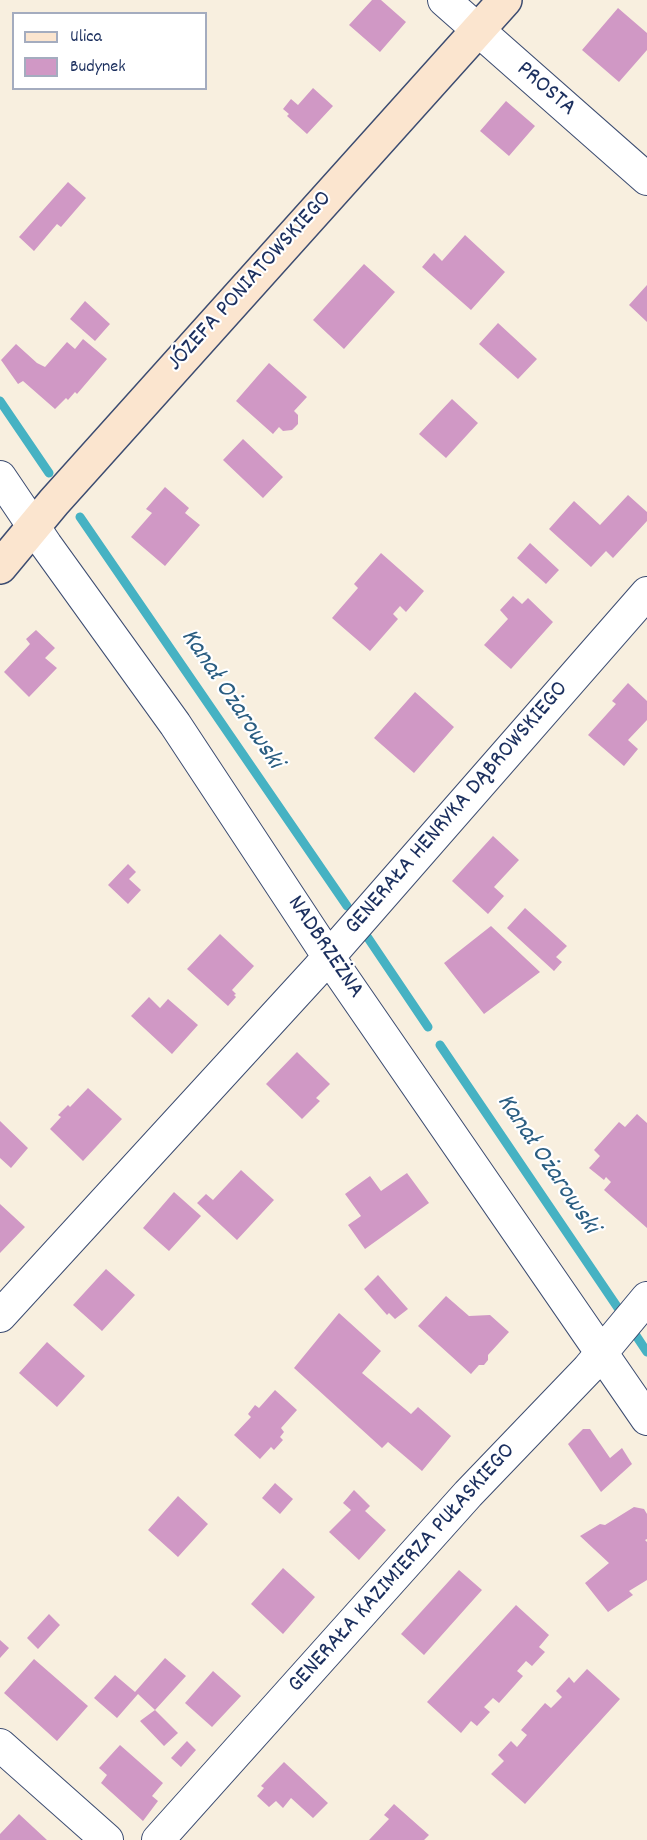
<!DOCTYPE html>
<meta charset="utf-8">
<style>
body{margin:0}
#map{position:relative;width:647px;height:1840px;overflow:hidden;background:#f8efdf;font-family:Dekko,sans-serif}
canvas{display:block}
.legend{position:absolute;left:12px;top:12px;width:195px;height:78px;box-sizing:border-box;background:#fff;border:2px solid #a4acbf;margin:0;padding:8px 10px;list-style:none;font-size:18px;color:#1b2f5e}
.legend li{display:flex;align-items:center;gap:12px;height:30px}
.legend b{width:30px;border:2px solid #a4acbf}
</style>
<div id="map">
<canvas width="647" height="1840"></canvas>
<ul class="legend">
<li><b style="height:8px;background:#fbe5cf"></b>Ulica</li>
<li><b style="height:16px;background:#d098c5"></b>Budynek</li>
</ul>
</div>
<script>
const ctx = document.querySelector('canvas').getContext('2d');
ctx.lineJoin = 'round';
function poly(rows) {
  const path = new Path2D();
  for (const r of rows) {
    path.moveTo(r[0], r[1]);
    for (let i = 2; i < r.length; i += 2) path.lineTo(r[i], r[i + 1]);
  }
  return path;
}
function strokePath(path, color, width, dash) {
  ctx.strokeStyle = color;
  ctx.lineWidth = width;
  ctx.lineCap = dash ? 'butt' : 'round';
  ctx.setLineDash(dash || []);
  ctx.stroke(path);
}
function paint(path, color) {
  ctx.fillStyle = color;
  ctx.fill(path, 'evenodd');
}
function drawText(font, color, halo, rows, align = 'center') {
  ctx.font = font + ' Dekko,sans-serif';
  ctx.lineWidth = 4.5;
  ctx.setLineDash([]);
  ctx.textBaseline = 'middle';
  ctx.strokeStyle = halo;
  ctx.fillStyle = color;
  for (const [text, x, y, turn = 0] of rows) {
    ctx.save();
    ctx.translate(x, y);
    ctx.rotate((+turn || 0) * Math.PI / 180);
    ctx.textAlign = isNaN(turn) ? turn : align;
    if (halo) ctx.strokeText(text, 0, 0);
    ctx.fillText(text, 0, 0);
    ctx.restore();
  }
}
const stream = poly([
 [0,401,49,473],
 [80,517,347,906],
 [362,929,428,1027],
 [440,1045,618,1308],
 [635,1334,647,1352]
]);
const building = poly([
 [372,0,381,0,406,22,380,52,349,25],
 [618,8,647,33,647,50,619,82,582,50],
 [313,88,333,106,307,134,287,116,289,114,283,109,291,99,298,105],
 [506,101,535,126,509,156,480,131],
 [68,182,86,198,61,227,57,224,34,251,19,237],
 [465,235,505,272,471,310,422,267,434,253,442,261],
 [364,264,395,292,344,349,313,320],
 [647,285,647,322,629,305],
 [85,301,110,324,95,341,70,319],
 [498,323,537,359,518,379,479,344],
 [83,339,107,359,77,394,75,392,68,400,66,398,55,409,23,381,18,384,1,360,16,344,37,363,45,367,67,342,75,349],
 [269,363,307,397,294,411,298,415,298,424,292,430,283,431,279,427,273,434,236,401],
 [452,399,478,423,446,458,419,434],
 [243,439,283,477,263,498,223,460],
 [165,487,189,508,185,513,200,525,165,566,131,537,152,513,146,509],
 [628,495,647,512,647,521,613,558,606,551,591,567,549,529,574,501,600,525],
 [530,543,559,570,546,584,517,558],
 [381,553,424,591,406,612,400,606,393,614,398,619,370,651,332,618,358,588,354,584],
 [513,596,522,604,528,598,553,622,511,669,484,645,508,619,500,610],
 [36,630,55,648,45,658,57,668,29,697,4,672,30,644,26,639],
 [628,683,647,701,647,720,628,740,638,749,624,766,588,735,616,704,612,701],
 [415,692,454,727,414,773,374,738],
 [493,836,519,860,494,887,504,896,488,914,452,881],
 [128,864,136,872,129,879,141,890,128,904,108,885],
 [525,908,567,946,556,957,562,962,554,971,507,928],
 [491,926,540,972,484,1014,444,963],
 [220,934,254,966,232,990,236,994,234,995,236,997,228,1006,187,969],
 [149,997,160,1008,168,999,198,1025,172,1054,131,1016],
 [297,1052,330,1084,316,1098,320,1101,302,1119,266,1084],
 [88,1088,122,1119,83,1161,50,1129,61,1117,58,1115,68,1105,70,1107],
 [637,1114,647,1123,647,1228,604,1190,611,1182,606,1177,604,1180,589,1168,600,1156,594,1150,619,1122,625,1127],
 [0,1121,28,1148,11,1168,0,1158],
 [241,1170,274,1200,237,1240,197,1203,206,1194,213,1200],
 [407,1173,429,1203,365,1249,348,1225,361,1216,345,1194,370,1176,381,1191],
 [174,1192,201,1216,169,1251,143,1228],
 [0,1204,25,1227,0,1253],
 [106,1269,135,1295,102,1331,73,1305],
 [378,1275,408,1309,395,1319,389,1313,387,1315,364,1289],
 [446,1296,469,1316,490,1315,509,1332,488,1355,488,1360,484,1365,479,1365,471,1374,418,1326],
 [339,1313,381,1351,362,1373,411,1414,418,1407,451,1436,422,1471,388,1442,382,1448,294,1368],
 [47,1342,85,1376,57,1407,19,1373],
 [275,1390,297,1410,281,1428,284,1432,280,1437,283,1440,274,1450,271,1447,260,1459,234,1435,251,1417,248,1414,255,1405,259,1408],
 [583,1429,590,1429,610,1458,622,1448,632,1464,601,1492,568,1444],
 [275,1483,293,1499,280,1514,262,1498],
 [354,1490,370,1506,365,1511,386,1530,359,1560,329,1532,351,1510,343,1503],
 [178,1496,208,1524,178,1557,148,1530],
 [634,1507,644,1509,647,1514,647,1539,645,1540,647,1542,647,1580,629,1591,633,1595,608,1612,585,1583,609,1563,580,1536,600,1524,605,1525],
 [283,1568,315,1597,283,1634,251,1604],
 [459,1570,482,1590,424,1655,401,1634],
 [516,1605,549,1635,539,1647,545,1652,532,1666,526,1661,517,1671,523,1676,499,1703,493,1698,484,1707,490,1712,477,1726,471,1721,461,1733,427,1702],
 [49,1614,60,1625,38,1649,27,1638],
 [0,1640,9,1648,0,1658],
 [165,1658,186,1676,155,1710,138,1694,117,1718,94,1698,115,1675,135,1692],
 [34,1659,88,1706,57,1741,4,1693],
 [587,1669,620,1699,525,1804,491,1774,504,1761,498,1755,511,1741,517,1747,527,1735,521,1730,545,1703,551,1708,562,1697,556,1691,569,1677,574,1683],
 [213,1671,241,1696,212,1727,185,1703],
 [155,1710,178,1733,164,1746,140,1721],
 [187,1741,196,1750,181,1767,171,1758],
 [120,1745,163,1783,152,1796,158,1801,143,1821,101,1783,107,1775,99,1768],
 [284,1762,328,1803,313,1818,291,1798,283,1808,276,1801,269,1807,257,1796,264,1788,261,1786],
 [394,1804,429,1835,424,1840,369,1840,389,1819,384,1815],
 [19,1814,47,1840,0,1840,0,1834]
]);
const street = poly([
 [444,0,647,179],
 [0,477,46,545,175,724,328,956,647,1419],
 [0,1316,318,969,647,593],
 [0,1745,107,1840],
 [158,1840,468,1494,588,1369,647,1298]
]);
const secondary = poly([
 [0,567,54,502,505,0]
]);
const streetNames = [
 ["PROSTA",545,90,41],
 ["JÓZEFA PONIATOWSKIEGO",251,282,-48],
 ["GENERAŁA HENRYKA DĄBROWSKIEGO",458,809,-49],
 ["NADBRZEŻNA",324,948,56],
 ["GENERAŁA KAZIMIERZA PUŁASKIEGO",403,1569,-48]
];
const waterNames = [
 ["Kanał Ożarowski",230,700,56],
 ["Kanał Ożarowski",546,1165,56]
];
strokePath(stream, '#46b2c3', 9);
paint(building, '#d098c5');
strokePath(street, '#3c4c71', 34);
strokePath(secondary, '#3c4c71', 36);
strokePath(street, '#fff', 32);
strokePath(secondary, '#fbe5cf', 33);
drawText('24px', '#1b2f5e', '#fff', streetNames);
drawText('italic 26px', '#2a5d81', '#fff', waterNames);
</script>
